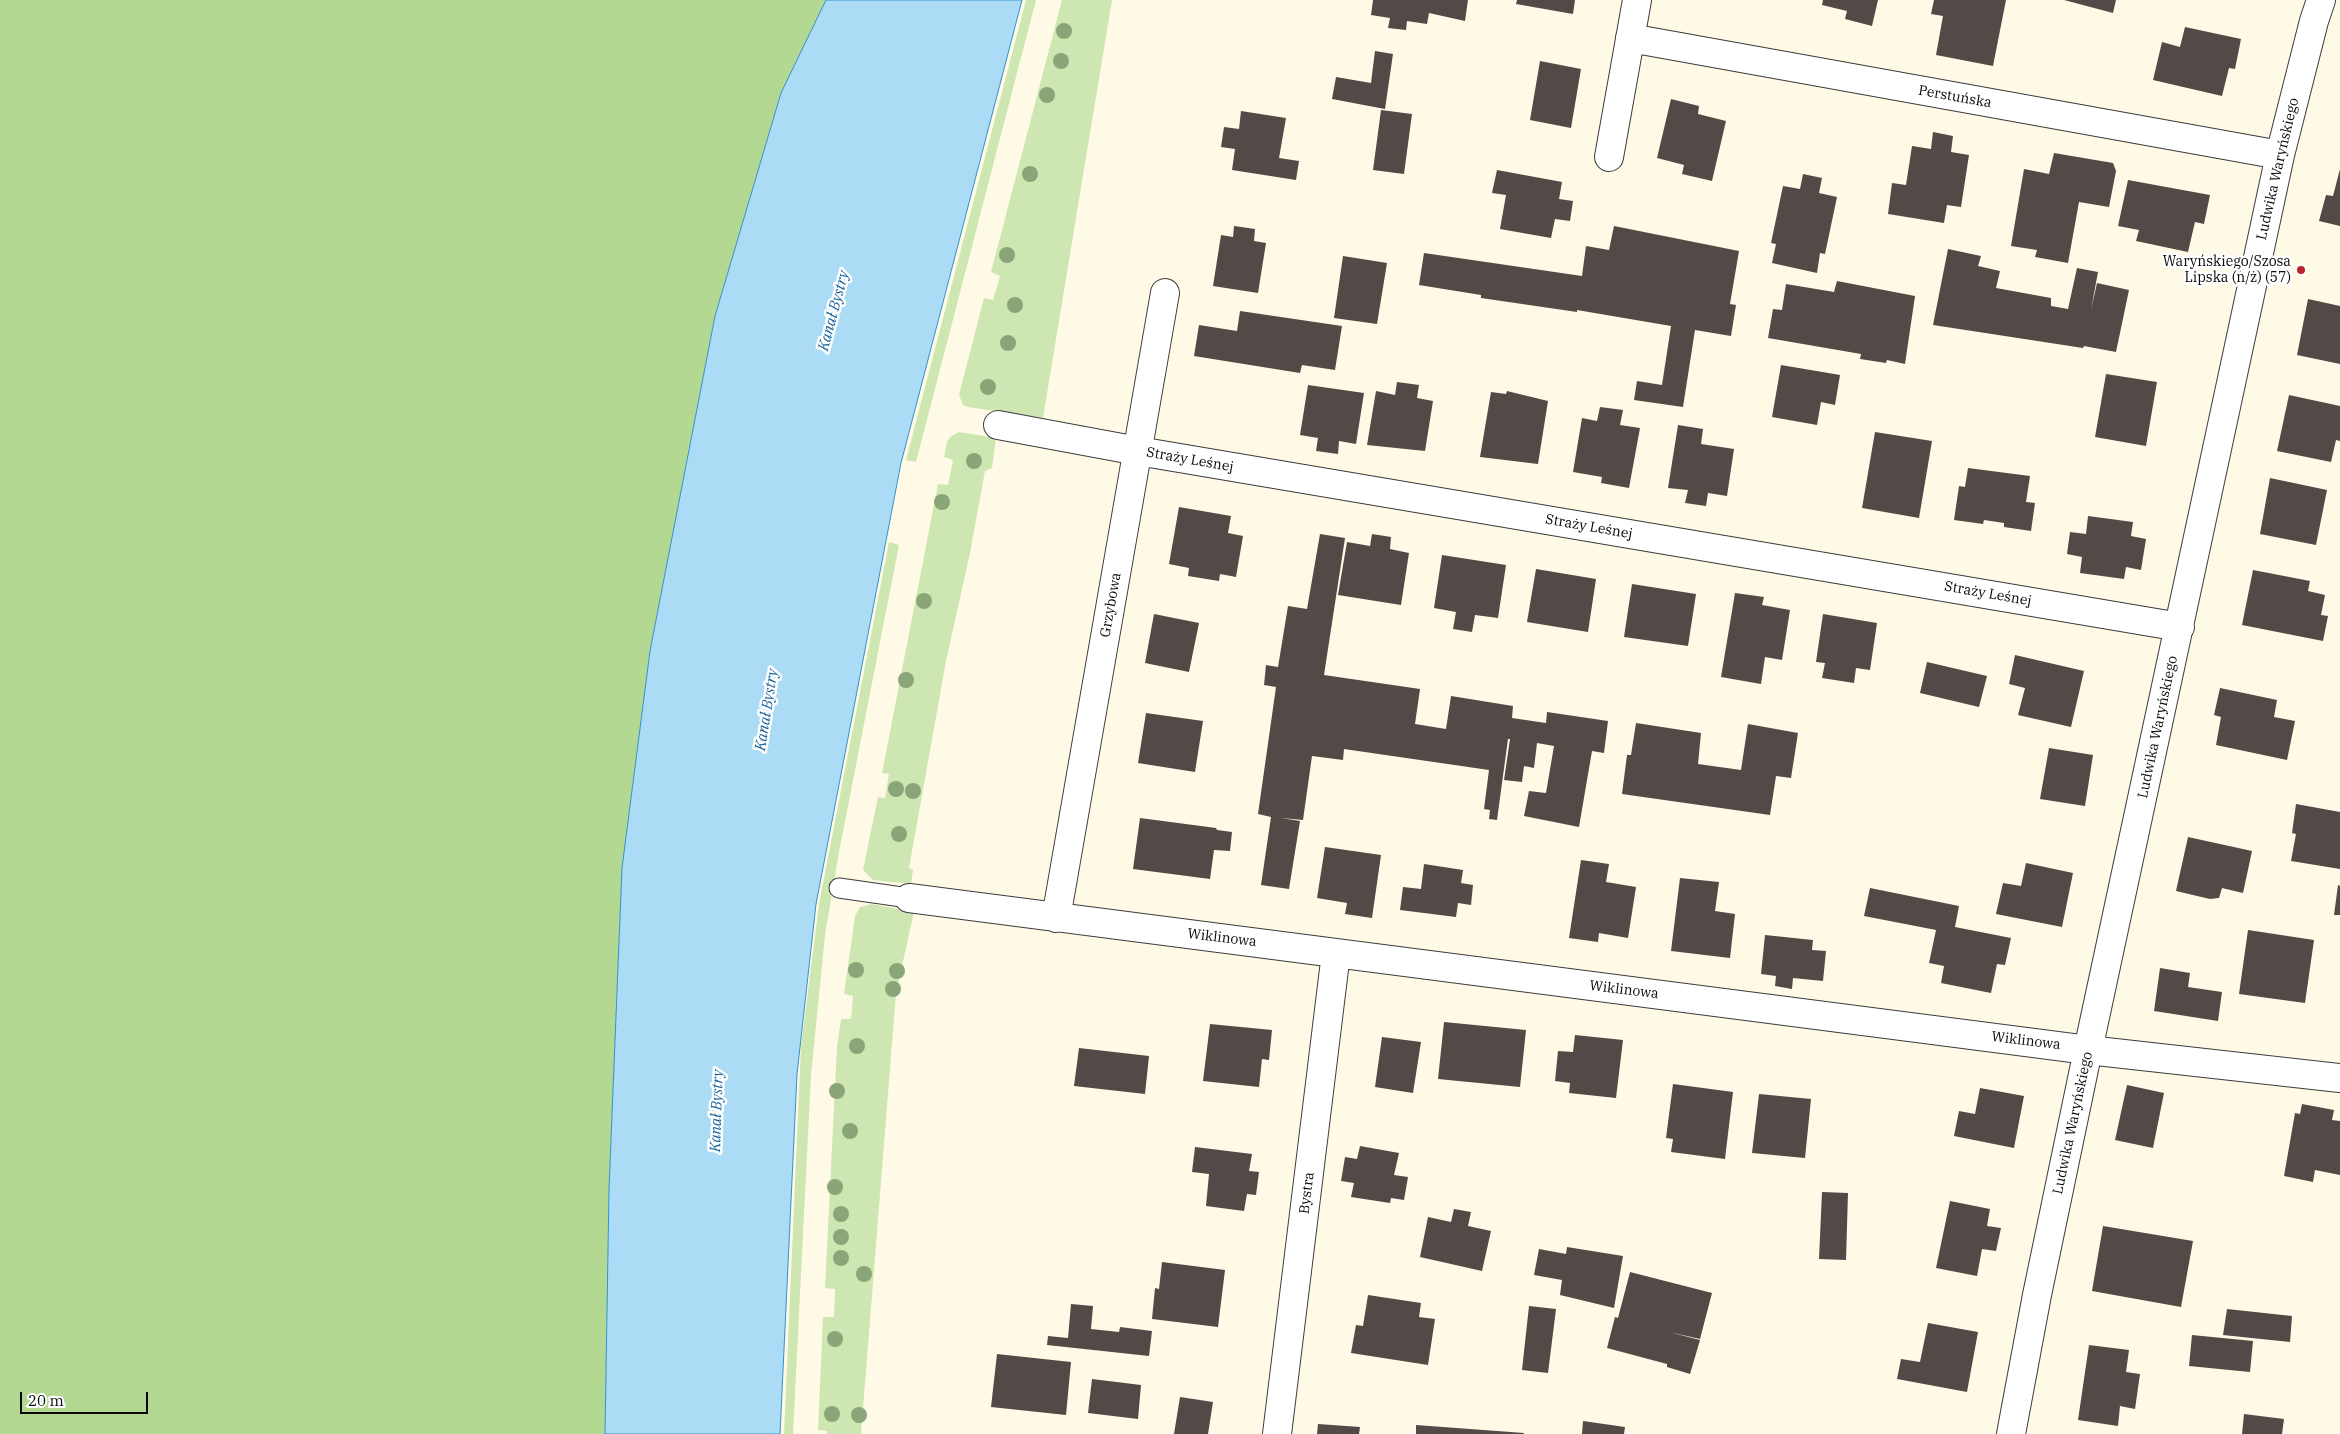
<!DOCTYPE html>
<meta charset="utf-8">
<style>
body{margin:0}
#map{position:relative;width:2340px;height:1434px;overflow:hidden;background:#fffae6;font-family:"IBM Plex Serif",serif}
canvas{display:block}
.scale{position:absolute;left:20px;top:1392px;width:128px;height:22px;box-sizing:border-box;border:2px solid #090909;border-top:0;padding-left:6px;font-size:15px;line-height:18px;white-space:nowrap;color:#090909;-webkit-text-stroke:4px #fff;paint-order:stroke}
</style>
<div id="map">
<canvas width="2340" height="1434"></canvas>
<div class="scale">20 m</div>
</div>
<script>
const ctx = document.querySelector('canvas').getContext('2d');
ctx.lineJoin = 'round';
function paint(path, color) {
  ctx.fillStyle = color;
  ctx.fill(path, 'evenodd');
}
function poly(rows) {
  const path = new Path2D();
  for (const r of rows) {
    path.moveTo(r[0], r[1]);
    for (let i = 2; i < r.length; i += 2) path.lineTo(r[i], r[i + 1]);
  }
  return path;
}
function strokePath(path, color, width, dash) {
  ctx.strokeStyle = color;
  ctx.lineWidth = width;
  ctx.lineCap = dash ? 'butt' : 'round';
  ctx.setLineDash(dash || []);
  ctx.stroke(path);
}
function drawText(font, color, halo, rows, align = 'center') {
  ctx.font = font + ' "IBM Plex Serif",serif';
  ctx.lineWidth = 5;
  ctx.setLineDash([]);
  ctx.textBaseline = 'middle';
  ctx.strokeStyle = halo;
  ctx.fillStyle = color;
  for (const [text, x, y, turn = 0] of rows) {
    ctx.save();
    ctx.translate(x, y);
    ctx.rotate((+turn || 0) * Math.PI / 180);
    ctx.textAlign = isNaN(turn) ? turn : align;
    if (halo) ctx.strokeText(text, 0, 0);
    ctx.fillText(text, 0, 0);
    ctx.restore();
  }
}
const green = poly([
 [1026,0,1036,0,916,462,906,460],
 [1062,0,1112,0,1043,418,968,407,963,405,959,395,984,298,993,300,1000,276,991,272],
 [959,432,996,438,992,468,985,471,970,553,946,661,909,868,913,870,911,884,873,880,863,870,878,797,885,798,889,774,882,773,938,484,948,485,953,460,944,457,947,442,950,437],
 [889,542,899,545,839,852,825,935,811,1075,793,1434,784,1434,801,1046,819,904],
 [872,904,914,912,896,993,861,1434,827,1434,827,1431,818,1430,823,1317,834,1317,835,1289,825,1288,837,1047,841,1019,851,1019,853,996,844,994,855,916,860,907]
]);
const forest = poly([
 [0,0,826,0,781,93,715,316,650,651,622,868,609,1189,605,1434,0,1434]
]);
const water = poly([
 [826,0,1022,0,901,463,816,904,797,1074,780,1434,605,1434,609,1189,622,868,650,651,715,316,781,93,826,0]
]);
const building = poly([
 [1373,0,1468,0,1465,21,1429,13,1427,24,1407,21,1406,30,1388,28,1390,18,1371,15],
 [1517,0,1575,0,1573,14,1516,4],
 [1823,0,1878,0,1872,26,1845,19,1847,11,1822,5],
 [1934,0,2006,0,1993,66,1936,55,1943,16,1931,14],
 [2064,0,2116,0,2113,13],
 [2185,27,2241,39,2235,69,2229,68,2222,96,2153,80,2162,42,2180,47],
 [1375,51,1393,54,1385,109,1332,99,1336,77,1371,83],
 [1540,61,1581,69,1571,128,1530,120],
 [1671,99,1699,106,1698,114,1726,121,1712,181,1682,174,1684,165,1657,158],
 [1381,110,1412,114,1404,174,1373,170],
 [1241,111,1286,118,1279,158,1299,161,1296,180,1232,170,1235,149,1221,147,1224,127,1239,129],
 [1933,132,1953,136,1951,152,1969,155,1961,207,1947,205,1944,223,1888,214,1892,183,1906,185,1912,146,1931,149],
 [2054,153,2113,163,2116,171,2109,207,2079,202,2068,263,2035,257,2037,250,2011,246,2024,169,2049,174],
 [2340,169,2340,226,2319,221,2326,195,2333,196],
 [1497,170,1562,182,1559,199,1573,201,1570,221,1555,219,1551,238,1500,229,1506,195,1492,193],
 [1803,174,1822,178,1819,193,1837,197,1825,254,1820,253,1817,273,1772,263,1776,244,1771,243,1783,186,1800,189],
 [2128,180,2210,195,2204,224,2195,222,2188,252,2136,241,2139,230,2118,226],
 [1234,226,1255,229,1254,241,1266,243,1258,293,1213,286,1221,235,1233,237],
 [1614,226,1739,251,1730,304,1736,305,1731,336,1695,330,1683,407,1634,400,1637,381,1662,385,1671,326,1577,310,1577,312,1481,298,1481,295,1419,285,1424,253,1582,276,1586,246,1609,250],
 [1948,249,1981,256,1978,266,2000,271,1996,288,2051,298,2051,306,2068,309,2077,268,2098,272,2091,310,2097,283,2129,290,2116,352,2084,346,2083,348,1933,325],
 [1343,256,1387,263,1377,324,1334,318],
 [1837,281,1915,296,1905,364,1887,360,1886,363,1860,359,1861,354,1768,338,1773,309,1782,310,1786,284,1834,292],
 [2308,299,2340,306,2340,364,2297,355],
 [1240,311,1342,326,1335,370,1302,365,1300,373,1194,356,1199,325,1237,331],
 [1781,365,1840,375,1835,405,1821,402,1817,425,1772,417],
 [2106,374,2157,382,2146,446,2095,437],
 [1397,382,1419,385,1417,398,1433,401,1425,451,1367,445,1376,391,1395,395],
 [1308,385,1364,393,1356,444,1339,441,1338,454,1316,451,1318,438,1300,435],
 [1507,391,1548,401,1538,464,1480,457,1491,392,1506,394],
 [2289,395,2340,406,2340,441,2336,440,2331,462,2277,451],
 [1600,407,1623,410,1620,425,1640,428,1629,488,1601,483,1602,477,1573,472,1582,418,1597,421],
 [1678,425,1703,429,1701,444,1734,449,1727,496,1708,493,1706,506,1685,503,1688,490,1668,488],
 [1875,432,1932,441,1919,518,1862,508],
 [1968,468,2030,476,2026,502,2035,503,2031,531,2004,527,2004,523,1984,520,1983,524,1954,520,1959,486,1965,487],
 [2270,478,2327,490,2316,545,2260,534],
 [1179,507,1231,516,1228,533,1243,536,1236,577,1220,574,1219,581,1188,576,1189,568,1169,564],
 [2088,516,2133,522,2131,536,2146,539,2141,570,2126,567,2124,579,2080,573,2082,557,2067,554,2070,532,2086,534],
 [1320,534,1345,538,1324,675,1420,689,1415,724,1446,729,1451,696,1513,706,1512,718,1546,723,1547,712,1608,721,1604,753,1592,751,1579,827,1524,816,1529,791,1546,793,1554,746,1537,743,1534,768,1524,766,1522,782,1504,780,1510,739,1508,739,1497,820,1489,819,1490,810,1484,809,1489,770,1344,749,1343,760,1312,756,1303,820,1281,818,1300,821,1289,889,1261,885,1271,817,1258,814,1276,687,1264,685,1266,665,1278,667,1288,606,1307,609],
 [1372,534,1391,537,1390,549,1409,553,1401,605,1338,595,1347,542,1370,546],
 [1442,555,1506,565,1498,618,1475,615,1472,632,1453,629,1456,612,1434,608],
 [1536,569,1596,579,1588,632,1527,622],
 [2253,570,2310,581,2308,591,2325,595,2321,615,2328,616,2323,641,2242,625],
 [1632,584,1696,594,1688,646,1624,637],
 [1735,593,1764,597,1762,605,1790,610,1782,660,1765,657,1761,684,1721,677],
 [1154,614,1199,623,1189,672,1145,663],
 [1823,614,1877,623,1870,670,1856,668,1854,683,1822,678,1825,663,1816,662],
 [2015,655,2084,671,2071,727,2018,715,2025,688,2009,684],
 [1927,662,1987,676,1979,707,1920,693],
 [2220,688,2277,700,2274,717,2295,721,2287,760,2216,745,2221,717,2214,715],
 [1146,713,1203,721,1195,772,1138,763],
 [1636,723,1701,733,1698,764,1741,770,1748,724,1798,733,1791,778,1776,776,1770,815,1622,794,1627,755,1631,755],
 [2049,748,2093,755,2085,806,2040,799],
 [2296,804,2340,812,2340,869,2291,861,2296,834,2292,833],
 [1140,818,1216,828,1217,830,1232,832,1230,851,1214,850,1210,879,1133,869],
 [2188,837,2252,851,2243,893,2222,888,2219,898,2210,899,2176,891],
 [1325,847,1381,855,1372,918,1345,914,1347,903,1317,898],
 [1581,860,1609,864,1606,882,1636,887,1628,938,1599,933,1598,942,1569,938],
 [2026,863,2073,873,2062,927,1996,914,2003,883,2021,886],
 [1424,864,1463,870,1461,883,1473,885,1471,905,1458,903,1456,917,1400,910,1403,887,1421,889],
 [1680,878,1719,882,1715,911,1735,914,1730,958,1671,951],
 [2338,885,2340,886,2340,915,2334,915],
 [1870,888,1959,906,1955,927,2011,938,2005,965,1997,964,1991,993,1941,983,1944,966,1929,963,1936,930,1864,916],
 [2248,930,2314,940,2305,1003,2239,994],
 [1765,935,1813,940,1812,950,1826,951,1823,981,1793,978,1792,989,1775,986,1776,976,1761,974],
 [2160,968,2190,973,2188,987,2222,992,2218,1021,2154,1011],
 [1444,1022,1526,1030,1520,1087,1438,1079],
 [1210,1024,1272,1030,1269,1060,1262,1059,1259,1087,1203,1081],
 [1575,1035,1623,1040,1616,1098,1569,1093,1570,1083,1555,1081,1558,1051,1573,1052],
 [1382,1037,1421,1042,1413,1093,1375,1087],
 [1079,1048,1149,1056,1145,1094,1074,1086],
 [1673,1084,1733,1092,1725,1159,1671,1152,1673,1139,1666,1138],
 [2127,1085,2164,1093,2153,1148,2115,1140],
 [1980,1088,2024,1096,2014,1148,1954,1136,1959,1111,1975,1114],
 [1759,1094,1811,1099,1805,1158,1752,1153],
 [2302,1104,2334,1110,2332,1120,2340,1121,2340,1175,2315,1170,2313,1182,2284,1176,2295,1113,2300,1114],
 [1360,1146,1399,1153,1394,1175,1408,1177,1404,1200,1391,1198,1390,1203,1351,1197,1354,1183,1341,1181,1345,1157,1357,1159],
 [1195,1147,1252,1154,1249,1171,1259,1172,1256,1195,1247,1194,1244,1211,1206,1206,1209,1174,1192,1172],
 [1822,1192,1848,1193,1846,1260,1819,1259],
 [1950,1201,1990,1209,1987,1226,2001,1228,1996,1251,1982,1249,1977,1276,1936,1268],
 [1454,1209,1471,1212,1468,1226,1491,1231,1482,1271,1420,1257,1428,1217,1451,1222],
 [2103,1226,2193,1241,2181,1307,2092,1291],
 [1567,1247,1623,1256,1614,1308,1560,1295,1562,1280,1534,1275,1539,1249,1566,1254],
 [1162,1262,1225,1270,1218,1327,1152,1319,1155,1288,1159,1289],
 [1630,1272,1712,1293,1700,1339,1669,1332,1700,1340,1690,1374,1667,1367,1667,1364,1607,1348,1615,1317,1618,1318],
 [1368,1295,1421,1303,1419,1317,1435,1319,1428,1365,1351,1353,1356,1325,1363,1326],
 [1071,1304,1093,1306,1091,1329,1119,1332,1120,1327,1152,1331,1149,1356,1047,1345,1048,1336,1068,1338],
 [1529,1306,1556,1309,1548,1373,1522,1370],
 [2227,1309,2292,1316,2290,1342,2223,1335],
 [1928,1323,1978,1332,1967,1392,1897,1379,1901,1359,1920,1362],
 [2192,1335,2253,1341,2250,1372,2189,1366],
 [2089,1345,2129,1350,2126,1372,2140,1374,2135,1409,2120,1406,2118,1426,2078,1420],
 [997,1354,1071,1362,1066,1415,991,1407],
 [1092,1379,1141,1385,1138,1419,1088,1413],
 [1180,1397,1213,1402,1208,1434,1174,1434],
 [2244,1414,2284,1419,2282,1434,2242,1434],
 [1583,1421,1625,1427,1624,1434,1582,1434],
 [1318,1424,1360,1427,1359,1434,1317,1434],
 [1416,1425,1524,1433,1524,1434,1416,1434]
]);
const service = poly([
 [839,888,909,898]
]);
const minor = poly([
 [1630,38,2280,155],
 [1609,157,1637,0],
 [998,425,1138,451,2180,627],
 [909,898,2088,1050,2340,1078],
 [1056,918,1165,293],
 [1277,1434,1336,953],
 [2011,1434,2037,1295,2088,1050,2280,155,2314,21,2321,0]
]);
const trees = [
 [1064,31],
 [1061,61],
 [1047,95],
 [1030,174],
 [1007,255],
 [1015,305],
 [1008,343],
 [988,387],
 [974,461],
 [942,502],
 [924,601],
 [906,680],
 [896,789],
 [913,791],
 [899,834],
 [856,970],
 [897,971],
 [893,989],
 [857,1046],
 [837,1091],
 [850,1131],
 [835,1187],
 [841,1214],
 [841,1237],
 [841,1258],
 [864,1274],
 [835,1339],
 [832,1414],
 [859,1415]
];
const markers = [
 [2301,270,5,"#b7242d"]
];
const streetNames = [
 ["Perstuńska",1955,97,10],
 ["Ludwika Waryńskiego",2278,169,-77],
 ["Straży Leśnej",1190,460,10],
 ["Straży Leśnej",1589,527,10],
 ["Straży Leśnej",1988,594,10],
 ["Grzybowa",1111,605,-80],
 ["Ludwika Waryńskiego",2158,727,-78],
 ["Wiklinowa",1222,938,7],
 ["Wiklinowa",1624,990,7],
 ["Wiklinowa",2026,1041,7],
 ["Ludwika Waryńskiego",2073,1123,-78],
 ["Bystra",1307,1193,-83]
];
const poiNames = [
 ["Waryńskiego/Szosa",2291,262],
 ["Lipska (n/ż) (57)",2291,278]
];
const waterNames = [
 ["Kanał Bystry",834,311,-75],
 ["Kanał Bystry",767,710,-81],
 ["Kanał Bystry",717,1111,-88]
];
paint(green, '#cee7b2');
paint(forest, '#b2d891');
paint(water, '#acdbf5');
strokePath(water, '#3391cc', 1);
paint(building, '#524a46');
strokePath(service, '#3c3c3c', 21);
strokePath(minor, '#3c3c3c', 30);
strokePath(service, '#fff', 19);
strokePath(minor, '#fff', 28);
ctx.fillStyle = '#8aa577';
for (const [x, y] of trees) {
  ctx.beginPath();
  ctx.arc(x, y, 8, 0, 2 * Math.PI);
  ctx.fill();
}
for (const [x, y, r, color] of markers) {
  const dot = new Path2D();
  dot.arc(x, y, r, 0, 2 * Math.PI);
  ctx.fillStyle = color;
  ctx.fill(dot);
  strokePath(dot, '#fff', 2);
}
drawText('14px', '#090909', '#fff', streetNames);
drawText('14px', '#090909', '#fff', poiNames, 'right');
drawText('italic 15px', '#156199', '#fff', waterNames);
</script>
